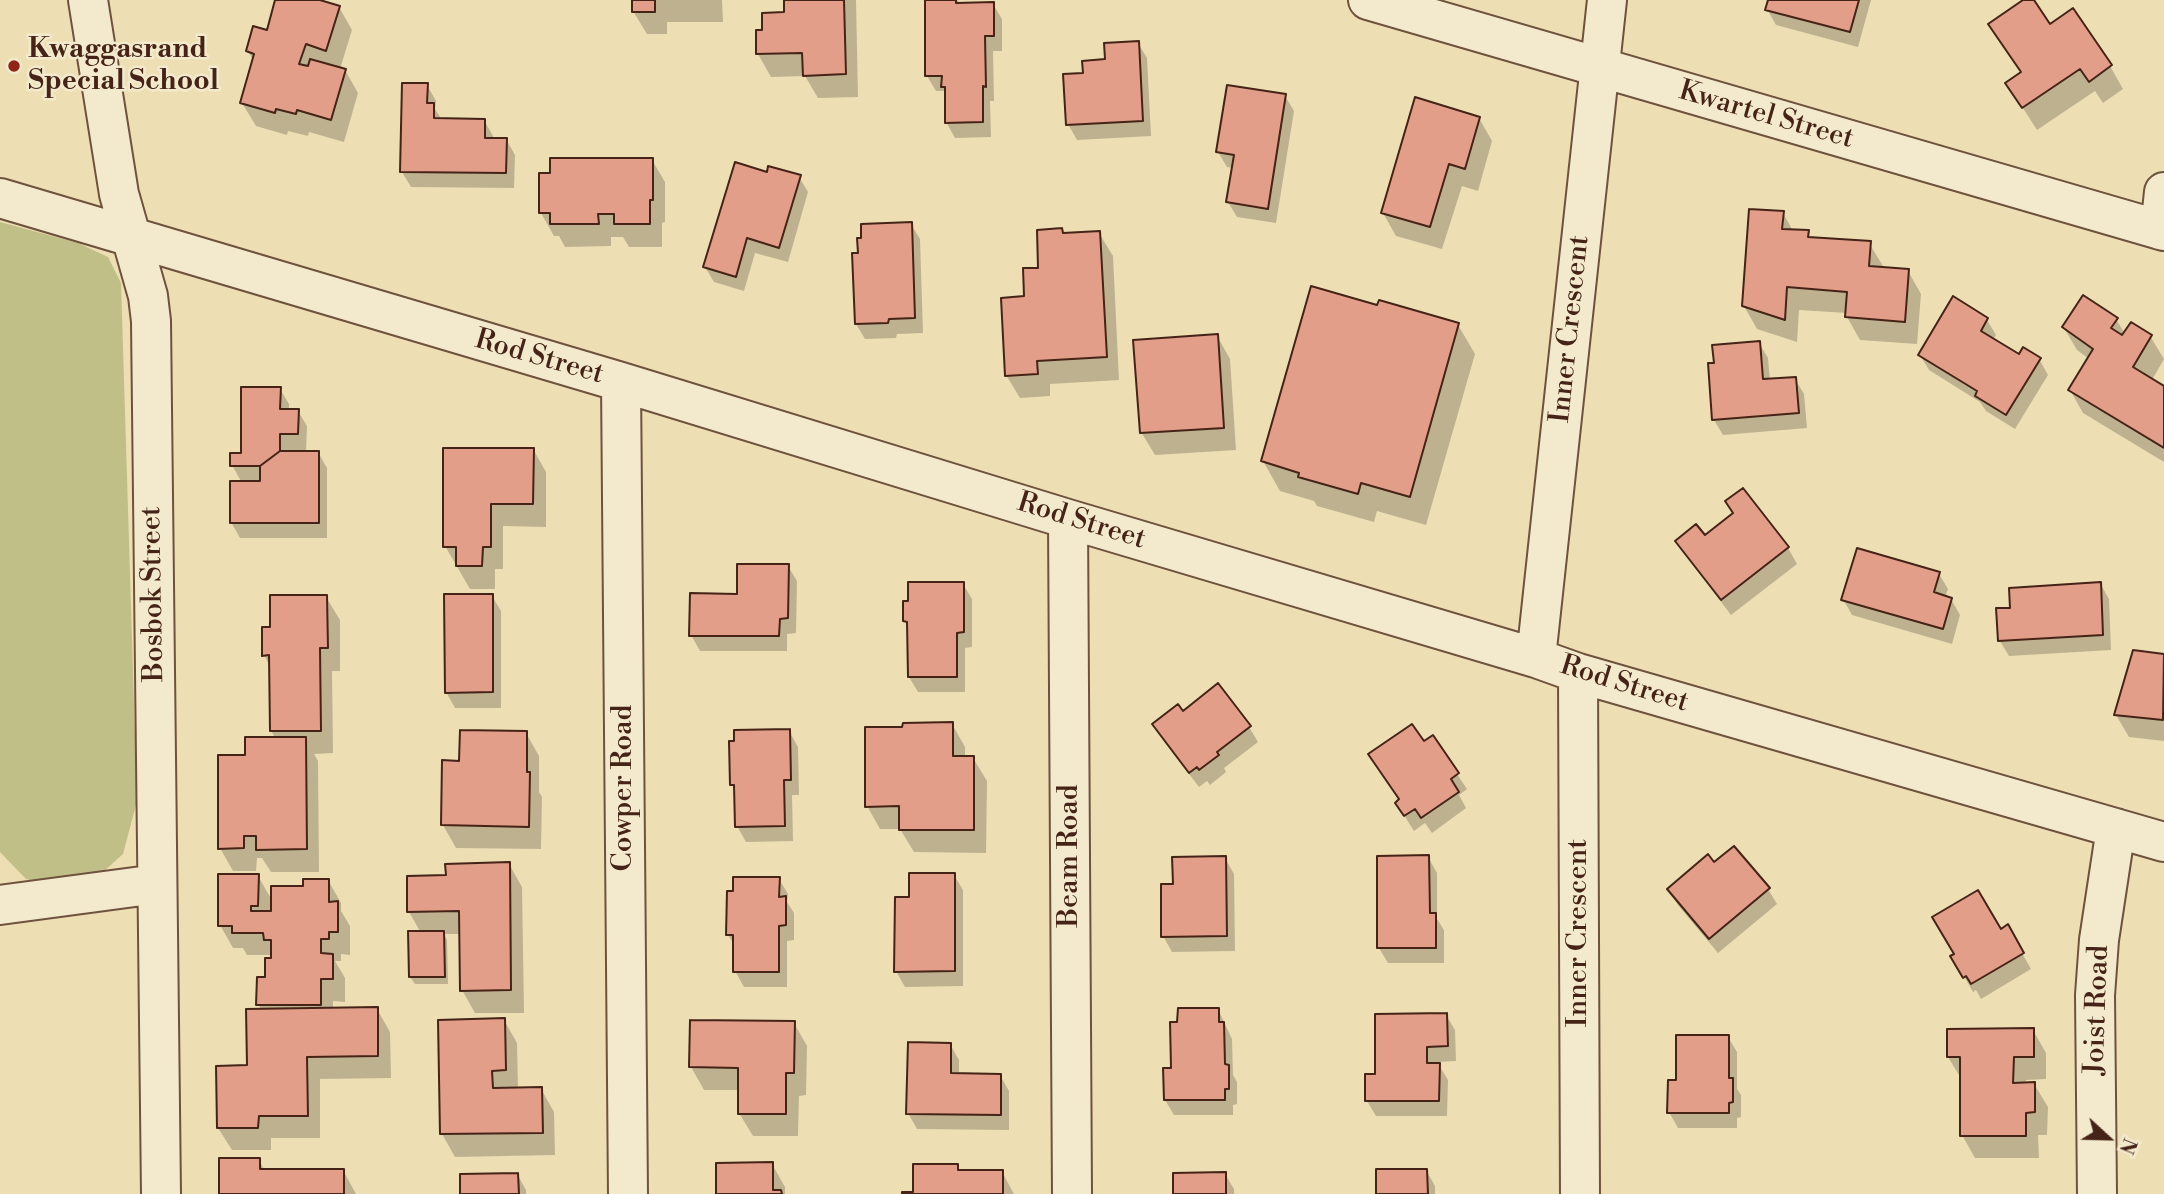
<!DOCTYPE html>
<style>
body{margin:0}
#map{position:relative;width:2164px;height:1194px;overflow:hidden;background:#eddeb4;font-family:"Libre Bodoni",serif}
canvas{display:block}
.north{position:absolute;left:2073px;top:1103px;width:70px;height:70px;-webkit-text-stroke:5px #f3eace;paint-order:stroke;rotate:112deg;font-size:19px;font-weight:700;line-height:28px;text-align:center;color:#452316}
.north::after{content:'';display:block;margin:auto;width:24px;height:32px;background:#452316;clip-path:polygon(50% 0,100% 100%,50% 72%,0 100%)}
</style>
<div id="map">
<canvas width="2164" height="1194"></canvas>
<div class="north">N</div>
</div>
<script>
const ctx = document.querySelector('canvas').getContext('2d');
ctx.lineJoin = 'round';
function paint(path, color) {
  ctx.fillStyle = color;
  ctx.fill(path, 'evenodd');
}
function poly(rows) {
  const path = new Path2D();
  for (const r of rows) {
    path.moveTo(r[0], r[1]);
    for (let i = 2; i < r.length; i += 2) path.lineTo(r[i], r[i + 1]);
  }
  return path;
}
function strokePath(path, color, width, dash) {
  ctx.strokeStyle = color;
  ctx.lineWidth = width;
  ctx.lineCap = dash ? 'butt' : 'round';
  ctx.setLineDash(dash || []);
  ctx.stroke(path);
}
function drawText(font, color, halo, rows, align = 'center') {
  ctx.font = font + ' "Libre Bodoni",serif';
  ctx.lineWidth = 5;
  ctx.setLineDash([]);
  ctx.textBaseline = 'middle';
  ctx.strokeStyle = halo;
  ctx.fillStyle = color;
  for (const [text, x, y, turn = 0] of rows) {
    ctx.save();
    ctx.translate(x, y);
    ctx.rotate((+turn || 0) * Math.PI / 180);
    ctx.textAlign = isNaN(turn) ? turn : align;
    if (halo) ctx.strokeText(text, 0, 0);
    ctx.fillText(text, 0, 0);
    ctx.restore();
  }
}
const green = poly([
 [0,222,78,243,108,257,121,283,137,801,123,854,92,882,57,887,26,879,0,852]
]);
const shadow = poly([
 [277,0,314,0,339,7,352,30,340,69,345,70,358,93,344,142,309,132,308,136,288,131,287,135,256,126,242,103,254,62,248,51,268,32],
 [633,0,722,0,723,22,667,22,667,34,647,34,633,11],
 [785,0,856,0,858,97,818,98,805,76,771,77,758,54,764,32,786,14],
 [927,0,957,0,960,4,993,4,1002,19,1002,51,993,51,994,101,990,101,991,137,955,138,946,122,946,91,936,91,927,76],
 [1770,0,1871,0,1858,47,1776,25,1767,9],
 [2026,0,2032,0,2049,26,2110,66,2123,89,2103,103,2095,91,2037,130,2007,83,2022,74,1990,24],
 [1138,43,1147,58,1151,136,1077,140,1068,124,1085,74],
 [427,85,436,101,435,109,442,120,484,120,493,136,493,139,506,139,515,155,514,188,411,187,402,172],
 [1285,96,1294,111,1276,223,1237,217,1228,202,1234,168,1227,167,1218,152],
 [1479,118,1492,141,1478,191,1462,186,1442,249,1396,236,1383,213],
 [652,160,665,182,665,222,662,223,662,247,629,247,623,237,611,237,611,246,565,247,559,236,554,236,541,213],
 [768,174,799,177,808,192,788,262,755,253,744,291,714,282,705,267],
 [1783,213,1793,231,1808,232,1811,239,1869,243,1883,266,1882,269,1908,271,1921,294,1917,344,1860,340,1847,317,1847,313,1799,310,1797,342,1757,329,1744,306],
 [911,224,920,239,923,333,897,334,896,338,865,339,856,324,859,254],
 [1061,230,1064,235,1099,233,1113,256,1119,380,1050,384,1050,396,1020,398,1006,375,1026,298],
 [1379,308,1458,325,1475,354,1426,525,1377,511,1374,522,1317,506,1314,501,1280,491,1263,461],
 [2116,319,2125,334,2150,336,2164,359,2152,380,2164,388,2164,462,2083,413,2070,390,2089,359,2077,350,2064,328],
 [1987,320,1996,335,1993,340,2020,357,2039,359,2048,375,2015,429,1986,411,1980,402,1929,370,1920,355],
 [1217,336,1230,359,1236,450,1155,455,1141,432],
 [1759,343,1768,358,1770,381,1795,379,1804,394,1807,428,1723,435,1714,420,1715,364],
 [280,389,289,404,289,411,298,411,307,426,306,452,318,452,327,468,327,538,240,538,231,522,242,483,232,465,243,455],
 [533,449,546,472,546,527,503,526,503,569,495,569,495,589,470,589,445,546],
 [1743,490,1788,548,1797,564,1731,615,1687,557,1678,541,1705,537,1734,514],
 [788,566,797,581,796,633,787,634,787,651,700,651,691,635,738,595],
 [1939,574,1948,589,1945,597,1951,599,1960,615,1952,644,1852,615,1843,599],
 [2100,583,2109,599,2111,650,2009,656,2000,641],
 [963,584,972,599,972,647,965,648,965,692,918,692,909,677,909,628,905,621],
 [492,596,501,611,501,708,455,708,446,692],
 [326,597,340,620,340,671,332,671,333,753,314,754,318,761,319,872,271,872,262,858,257,858,256,871,233,871,220,848,247,757,276,739,271,731,271,668,264,655,271,628],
 [2134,652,2164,656,2164,741,2129,737,2116,715],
 [1182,713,1249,727,1258,742,1224,768,1226,772,1210,785,1207,781,1199,787,1163,740,1154,725],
 [952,724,965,747,965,758,973,758,987,781,986,853,914,852,900,829,880,829,867,806],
 [789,731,798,747,799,795,792,795,793,841,746,842,737,826,736,791,732,784],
 [526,733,539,756,539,792,542,797,541,849,456,848,443,825,461,763],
 [1432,737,1467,789,1459,795,1466,808,1432,833,1425,823,1414,831,1397,804,1401,801,1423,743],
 [1428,857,1437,873,1437,919,1444,930,1444,963,1388,963,1379,948],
 [1225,858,1234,874,1235,951,1172,952,1163,936,1175,885],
 [509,864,522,887,524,1013,475,1013,462,990,462,934,444,934,447,940,448,984,415,984,410,977,421,933,409,912,448,877],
 [954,875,963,890,963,986,905,987,896,971,911,899],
 [258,876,273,902,305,887,328,880,341,903,341,911,350,926,350,955,341,954,341,961,335,961,345,978,345,1002,333,1001,333,1010,377,1009,390,1032,391,1078,320,1079,320,1138,271,1138,271,1150,232,1150,218,1128,249,1067,262,1011,258,1004,273,955,247,955,243,948,233,948,220,925],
 [779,879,788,894,787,902,794,913,794,940,787,941,787,987,744,987,735,971,735,946,728,935,735,892],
 [1768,889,1777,904,1718,953,1678,905,1669,890],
 [2007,927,2031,969,1981,999,1976,990,1973,992,1953,957],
 [1218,1009,1232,1039,1233,1075,1237,1082,1237,1104,1233,1105,1233,1115,1174,1115,1165,1100,1173,1069],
 [1446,1015,1455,1030,1456,1061,1437,1062,1448,1080,1447,1116,1376,1116,1367,1101,1377,1076],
 [504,1020,517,1043,518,1089,541,1089,554,1112,555,1155,455,1157,442,1134],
 [794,1023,807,1046,806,1095,799,1096,798,1136,753,1136,739,1113,740,1090,704,1090,691,1067],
 [2033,1030,2046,1053,2046,1079,2026,1080,2026,1084,2034,1084,2048,1107,2047,1135,2038,1135,2039,1158,1975,1158,1962,1135,1962,1080,1948,1057,1949,1031],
 [1728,1037,1737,1052,1737,1089,1741,1095,1741,1117,1737,1118,1737,1128,1678,1128,1669,1112,1677,1082],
 [950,1044,959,1060,959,1075,1000,1075,1009,1091,1009,1130,917,1129,908,1113],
 [259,1160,265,1171,343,1170,356,1194,221,1194],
 [772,1164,785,1187,785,1194,717,1194],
 [957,1166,961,1172,1002,1172,1014,1194,904,1194,914,1194],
 [1426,1170,1435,1186,1435,1194,1378,1194],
 [517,1174,526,1190,526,1194,462,1194],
 [1225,1174,1234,1189,1234,1194,1175,1194]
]);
const building = poly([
 [275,0,320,0,340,6,326,51,306,44,299,64,308,66,310,59,346,69,331,120,297,110,296,114,276,109,275,113,240,103,254,54,246,51,253,26,267,30,275,0],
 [632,0,655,0,655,12,632,12,632,0],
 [784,0,844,0,846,74,803,76,802,53,756,54,756,30,762,30,762,13,784,12,784,0],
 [925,0,956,0,956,3,994,2,994,36,985,36,986,87,983,86,983,122,945,123,945,87,941,87,942,76,925,76,925,0],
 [1768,0,1859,0,1850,32,1765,10,1768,0],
 [2023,0,2034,0,2050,24,2073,8,2112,65,2089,82,2080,69,2022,108,2005,83,2021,72,1988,24,2023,0],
 [1139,41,1143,121,1066,125,1063,74,1083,73,1082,61,1105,59,1104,43,1139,41],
 [402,83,428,83,427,103,434,103,434,118,485,119,485,138,507,138,506,173,400,172,402,83],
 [1227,85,1286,94,1268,209,1226,202,1234,155,1216,152,1227,85],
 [1415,97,1480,117,1465,169,1449,164,1430,227,1381,213,1415,97],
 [550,158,653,158,653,200,650,200,650,224,614,224,614,214,598,214,599,224,550,224,550,213,539,213,539,173,550,173,550,158],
 [735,162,767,172,768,166,801,175,779,248,747,238,736,277,703,267,735,162],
 [1749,209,1784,211,1782,229,1809,230,1808,237,1871,241,1869,266,1909,269,1905,322,1845,317,1847,292,1787,287,1785,320,1742,306,1749,209],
 [912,222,915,318,889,319,888,323,855,324,852,253,858,253,857,238,861,238,861,224,912,222],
 [1062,228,1063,233,1100,231,1107,357,1037,361,1038,374,1005,376,1001,298,1024,296,1023,268,1038,268,1037,230,1062,228],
 [1311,286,1377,305,1379,300,1459,323,1410,497,1361,483,1358,494,1298,477,1299,473,1261,461,1311,286],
 [2083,295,2118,318,2111,328,2122,335,2131,322,2152,335,2133,367,2164,386,2164,448,2068,390,2093,349,2062,327,2083,295],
 [1953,296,1988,318,1981,331,2019,354,2023,347,2041,358,2006,415,1975,396,1977,391,1918,355,1953,296],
 [1218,334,1224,428,1140,433,1133,340,1218,334],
 [1760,341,1763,379,1796,377,1799,413,1712,420,1708,363,1714,363,1712,345,1760,341],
 [241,387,281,387,280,409,299,409,298,434,280,434,280,451,260,466,230,466,230,453,241,453,241,387],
 [443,448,534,448,533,504,491,504,491,547,483,547,482,566,456,566,456,547,443,547,443,448],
 [280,451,319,451,319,523,230,523,230,481,260,481,260,466,280,451],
 [1743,488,1789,547,1721,600,1675,541,1696,524,1705,535,1733,513,1725,501,1743,488],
 [1857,548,1940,572,1934,592,1952,598,1943,629,1841,600,1857,548],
 [737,564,789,564,788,618,780,619,779,636,689,636,690,593,737,594,737,564],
 [908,582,964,582,964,632,957,633,957,677,908,677,907,622,903,621,903,601,908,601,908,582],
 [2101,582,2103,635,1998,641,1996,608,2010,608,2009,588,2101,582],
 [444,594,493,594,493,692,445,693,444,594],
 [270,595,327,595,328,648,320,648,321,731,270,731,269,655,262,656,262,627,270,627,270,595],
 [2133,650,2164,654,2163,720,2114,715,2133,650],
 [1218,683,1251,726,1217,752,1219,755,1199,770,1197,767,1189,773,1152,724,1178,704,1183,711,1218,683],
 [953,722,953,756,974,756,974,830,899,830,899,806,865,807,865,727,902,727,903,723,953,722],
 [1412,724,1424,741,1433,735,1459,773,1451,779,1459,792,1421,818,1415,809,1404,816,1395,803,1399,799,1368,754,1412,724],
 [790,729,791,780,784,780,785,826,735,827,734,785,730,785,729,741,734,741,734,730,790,729],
 [460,730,527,731,527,772,530,772,529,827,441,825,442,760,459,761,460,730],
 [245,737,306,737,307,849,256,850,256,836,244,836,244,848,218,849,218,755,245,755,245,737],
 [1734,846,1770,888,1709,939,1667,889,1708,854,1714,862,1734,846],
 [1429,855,1430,913,1436,913,1436,948,1377,948,1377,856,1429,855],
 [1226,856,1227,936,1161,937,1161,884,1173,884,1172,857,1226,856],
 [510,862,511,990,460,991,459,911,407,912,407,876,446,875,445,864,510,862],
 [909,873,955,873,955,971,894,972,895,897,909,897,909,873],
 [218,874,259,874,258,906,251,906,251,911,271,911,271,886,303,886,303,879,329,879,329,902,338,901,338,932,329,932,329,939,321,939,321,953,333,954,333,979,321,979,321,1005,256,1005,257,977,265,977,265,958,271,958,271,940,264,940,263,933,232,933,232,926,218,926,218,874],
 [733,877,780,877,779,897,786,896,786,925,779,926,779,972,733,972,733,935,726,935,727,891,733,891,733,877],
 [1978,890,2001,929,2008,924,2024,953,1971,984,1966,976,1963,978,1950,956,1954,954,1932,917,1978,890],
 [408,931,444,931,445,977,409,977,408,931],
 [378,1007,378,1056,307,1057,308,1116,259,1116,258,1128,217,1128,216,1066,247,1065,246,1009,378,1007],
 [1178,1008,1219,1008,1219,1022,1224,1022,1225,1064,1229,1065,1229,1089,1225,1089,1225,1100,1164,1100,1163,1068,1171,1068,1170,1022,1177,1022,1178,1008],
 [1447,1013,1448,1046,1427,1047,1427,1063,1440,1063,1439,1101,1365,1101,1365,1074,1375,1074,1375,1014,1447,1013],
 [505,1018,506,1070,492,1071,493,1088,542,1087,543,1133,440,1134,438,1020,505,1018],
 [690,1020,795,1021,794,1073,786,1073,786,1114,738,1114,738,1068,689,1067,690,1020],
 [2034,1028,2034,1057,2014,1057,2013,1083,2035,1082,2035,1112,2026,1113,2026,1136,1960,1136,1960,1057,1947,1057,1947,1029,2034,1028],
 [1676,1035,1729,1035,1729,1078,1733,1078,1733,1102,1729,1103,1729,1113,1667,1113,1668,1080,1676,1080,1676,1035],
 [908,1042,951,1043,951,1073,1001,1074,1001,1115,906,1114,908,1042],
 [219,1158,260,1158,260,1169,344,1169,344,1194,219,1194,219,1158],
 [773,1162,773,1190,781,1190,782,1194,716,1194,716,1163,773,1162],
 [913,1164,958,1164,958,1170,1003,1170,1003,1194,902,1194,902,1192,913,1192,913,1164],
 [1376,1169,1427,1169,1428,1194,1376,1194,1376,1169],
 [1226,1172,1226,1194,1173,1194,1173,1173,1226,1172],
 [518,1173,519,1194,460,1194,460,1174,518,1173]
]);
const minor = poly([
 [88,0,119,194,148,296,151,321,161,1194],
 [1368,0,2164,231],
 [0,198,621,382,1068,519,1536,658,1578,673,2164,842],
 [2160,230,2164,192],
 [621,382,628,1194],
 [1068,519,1072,1194],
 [1536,658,1607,0],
 [1578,673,1580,1194],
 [0,905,157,884],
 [2097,1194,2095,995,2099,940,2116,828]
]);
const markers = [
 [14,66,7,"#8f2418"]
];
const poiNames = [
 ["Kwaggasrand",28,50],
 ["Special School",28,82]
];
const streetNames = [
 ["Kwartel Street",1766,116,16],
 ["Inner Crescent",1571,329,-84],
 ["Rod Street",539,358,16],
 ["Rod Street",1081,522,17],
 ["Bosbok Street",154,594,-91],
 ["Rod Street",1624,685,17],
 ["Cowper Road",624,788,-90],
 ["Beam Road",1070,856,-90],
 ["Inner Crescent",1579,933,-90],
 ["Joist Road",2098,1010,-88]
];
paint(green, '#c0bf87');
paint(shadow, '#0003');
paint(building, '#e29e88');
strokePath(building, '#452316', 2);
strokePath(minor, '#6f523e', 42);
strokePath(minor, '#f3eace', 38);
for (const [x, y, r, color] of markers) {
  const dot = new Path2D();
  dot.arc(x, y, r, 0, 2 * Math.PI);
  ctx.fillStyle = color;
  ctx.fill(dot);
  strokePath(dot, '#f3eace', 2.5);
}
drawText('bold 28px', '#452316', '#f3eace', poiNames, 'left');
drawText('28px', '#452316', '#f3eace', streetNames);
</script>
